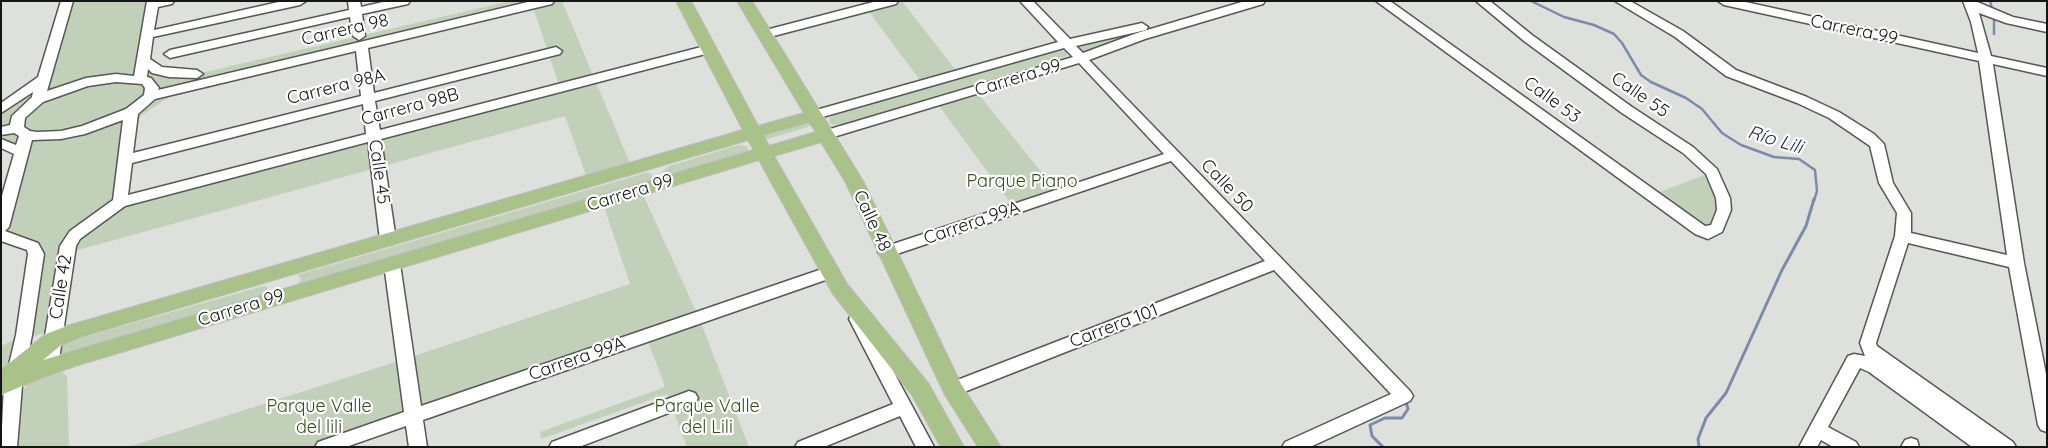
<!DOCTYPE html>
<meta charset="utf-8">
<style>
body{margin:0}
#map{position:relative;width:2048px;height:448px;overflow:hidden;background:#dee0dc;font-family:Quicksand,sans-serif}
canvas{display:block}
.frame{position:absolute;inset:0;border:2px solid #141514;pointer-events:none}
</style>
<div id="map">
<canvas width="2048" height="448"></canvas>
<div class="frame"></div>
</div>
<script>
const ctx = document.querySelector('canvas').getContext('2d');
ctx.lineJoin = 'round';
function paint(path, color) {
  ctx.fillStyle = color;
  ctx.fill(path, 'evenodd');
}
function poly(rows) {
  const path = new Path2D();
  for (const r of rows) {
    path.moveTo(r[0], r[1]);
    for (let i = 2; i < r.length; i += 2) path.lineTo(r[i], r[i + 1]);
  }
  return path;
}
function strokePath(path, color, width, dash) {
  ctx.strokeStyle = color;
  ctx.lineWidth = width;
  ctx.lineCap = dash ? 'butt' : 'round';
  ctx.setLineDash(dash || []);
  ctx.stroke(path);
}
function drawText(font, color, halo, rows, align = 'center') {
  ctx.font = font + ' Quicksand,sans-serif';
  ctx.lineWidth = 4.5;
  ctx.setLineDash([]);
  ctx.textBaseline = 'middle';
  ctx.strokeStyle = halo;
  ctx.fillStyle = color;
  for (const [text, x, y, turn = 0] of rows) {
    ctx.save();
    ctx.translate(x, y);
    ctx.rotate((+turn || 0) * Math.PI / 180);
    ctx.textAlign = isNaN(turn) ? turn : align;
    if (halo) ctx.strokeText(text, 0, 0);
    ctx.fillText(text, 0, 0);
    ctx.restore();
  }
}
const green = poly([
 [67,1,153,1,149,66,197,74,510,1,562,1,632,168,588,181,565,116,67,253,49,331,29,338,16,370,1,380,1,346,24,335,36,254,1,235,21,153,1,143,1,109,45,78],
 [532,5,560,87,120,202,133,126,142,115,171,96,189,88],
 [861,1,902,1,958,73,922,83],
 [1131,33,1085,52,1081,52,1074,47],
 [1055,50,1066,51,1067,56,843,124,834,125,830,123,829,119,832,116,838,114],
 [976,91,1059,194,1015,209,936,102],
 [808,121,811,126,764,140,762,135],
 [738,145,746,146,749,149,748,151,669,176,662,172,669,166],
 [648,172,653,176,651,181,296,286,301,280,300,277,297,275],
 [1712,172,1723,198,1712,233,1652,195],
 [641,190,699,318,749,447,687,447,667,394,541,439,540,432,665,387,646,336,324,447,128,447,405,359,630,284,602,201],
 [263,286,267,287,268,290,263,295,181,319,154,330,59,355,59,348,70,341],
 [54,372,62,372,67,376,69,447,8,447,11,407,28,384]
]);
const streamFar1 = poly([
 [1531,1,1564,17,1594,25,1614,34,1622,43,1641,75,1651,82,1686,98,1702,109,1722,133,1741,145,1774,157,1799,159,1815,170,1817,191,1814,201],
 [1990,1,1994,16,1994,34]
]);
const stream = poly([
 [1383,447,1372,436,1370,425,1385,418,1402,418,1408,409,1405,399],
 [1699,447,1698,439,1706,418,1726,393,1782,270,1806,226,1814,199]
]);
const minor = poly([
 [61,1,73,1,47,91,86,78,116,74,134,76,147,1,174,1,172,4,158,7,154,30,283,1,306,1,300,5,153,37,150,59,162,67,197,70,203,74,197,78,169,77,152,73,148,69,147,77,151,78,159,88,158,90,532,1,554,1,552,4,368,48,374,93,556,47,562,51,560,54,375,101,380,130,709,45,715,49,713,52,381,139,396,240,393,244,388,245,383,244,380,240,368,142,125,206,80,239,76,246,58,366,55,371,49,373,43,371,40,366,60,246,70,231,113,200,123,120,85,134,61,139,32,140,9,227,5,231,38,243,44,254,32,335,22,386,17,447,1,447,4,386,16,335,28,254,27,250,1,241,1,199,14,154,1,148,1,139,16,145,19,136,14,133,1,135,1,127,10,125,12,116,32,97,33,92,1,113,1,103,38,77,61,1],
 [356,51,361,96,133,153,138,114,155,99,356,51],
 [116,82,142,84,145,88,144,95,126,109,82,126,61,131,37,132,30,131,24,127,25,118,43,102,88,86,116,82],
 [363,104,366,134,128,195,132,163,363,104],
 [348,1,360,1,361,7,387,1,410,1,408,4,362,14,365,36,359,40,353,36,350,17,170,58,164,54,170,50,349,10,348,1],
 [877,1,898,1,896,4,766,38,760,34,762,31,877,1],
 [1020,1,1033,1,1070,39,1142,23,1148,27,1146,30,1076,46,1083,53,1137,33,1245,1,1265,1,1263,4,1145,39,1089,60,1410,391,1413,396,1410,401,1310,447,1282,447,1285,442,1391,394,1274,270,959,394,953,396,947,394,944,389,947,384,1265,261,1171,161,891,256,886,257,881,256,878,252,881,248,1164,154,1079,63,830,138,820,138,818,135,820,132,1073,57,1064,48,819,118,809,118,807,115,809,112,1058,42,1020,1],
 [1376,1,1390,1,1705,226,1711,225,1717,210,1716,198,1706,174,1683,153,1622,113,1524,41,1476,1,1490,1,1532,35,1632,107,1693,147,1717,169,1730,198,1731,210,1722,232,1708,239,1695,234,1376,1],
 [1615,1,1630,1,1683,31,1736,70,1807,97,1839,112,1874,134,1884,144,1893,183,1911,213,1911,233,2007,255,1979,61,1724,5,1718,1,1741,1,1978,53,1971,22,1963,1,1975,1,2013,17,2047,24,2047,32,2006,23,1979,13,1991,56,2047,68,2047,76,1993,64,2024,263,2047,379,2047,432,2041,430,2038,425,2009,267,1908,243,1876,343,1877,346,2013,442,2016,447,1972,447,1869,372,1860,368,1828,427,1856,442,1859,447,1833,447,1821,440,1817,447,1799,447,1848,356,1854,354,1865,356,1860,343,1895,236,1897,213,1879,183,1870,146,1829,118,1797,103,1726,76,1675,37,1615,1],
 [392,258,398,260,400,264,421,406,825,268,831,266,837,268,839,272,837,276,423,420,427,447,409,447,406,426,346,447,315,447,318,442,404,412,384,264,386,260,392,258],
 [857,313,863,315,934,447,916,447,900,416,824,447,795,447,798,442,893,404,849,319,851,315,857,313],
 [689,391,695,393,698,398,695,403,579,447,549,447,552,442,689,391],
 [1911,438,1917,440,1919,447,1901,447,1905,440,1911,438]
]);
const major = poly([
 [676,1,691,1,758,126,804,113,737,1,752,1,863,181,961,384,1001,447,978,447,945,395,845,181,821,142,774,156,847,284,928,383,964,447,941,447,912,395,833,294,759,160,75,366,41,378,1,395,2,369,46,334,67,326,743,130,676,1],
 [809,122,816,132,769,146,763,135,809,122],
 [748,140,754,150,43,360,60,346,80,337,748,140]
]);
const streetNames = [
 ["Carrera 98",345,30,-13],
 ["Carrera 99",1854,30,12],
 ["Carrera 99",1018,78,-17],
 ["Carrera 98A",336,87,-14],
 ["Calle 55",1640,95,35],
 ["Calle 53",1552,100,36],
 ["Carrera 98B",410,107,-15],
 ["Calle 45",379,172,82],
 ["Calle 50",1227,186,46],
 ["Carrera 99",630,193,-17],
 ["Calle 48",872,221,65],
 ["Carrera 99A",972,223,-19],
 ["Calle 42",61,287,-81],
 ["Carrera 99",241,308,-17],
 ["Carrera 101",1114,326,-21],
 ["Carrera 99A",577,359,-19]
];
const parkNames = [
 ["Parque Piano",1022,182],
 ["Parque Valle",319,407],
 ["del lili",319,428],
 ["Parque Valle",707,407],
 ["del Lili",707,428]
];
const waterNames = [
 ["Río Lili",1775,140,17]
];
paint(green, '#c3d0b9');
strokePath(streamFar1, '#7d8aac', 2.5);
strokePath(stream, '#7d8aac', 3);
strokePath(minor, '#565855', 3);
strokePath(major, '#bdbdbd', 2);
paint(minor, '#fff');
paint(major, '#a8c28a');
drawText('18px', '#141514', '#fff', streetNames);
drawText('18px', '#364e1a', '#fff', parkNames);
drawText('italic 19px', '#192652', '#fff', waterNames);
</script>
